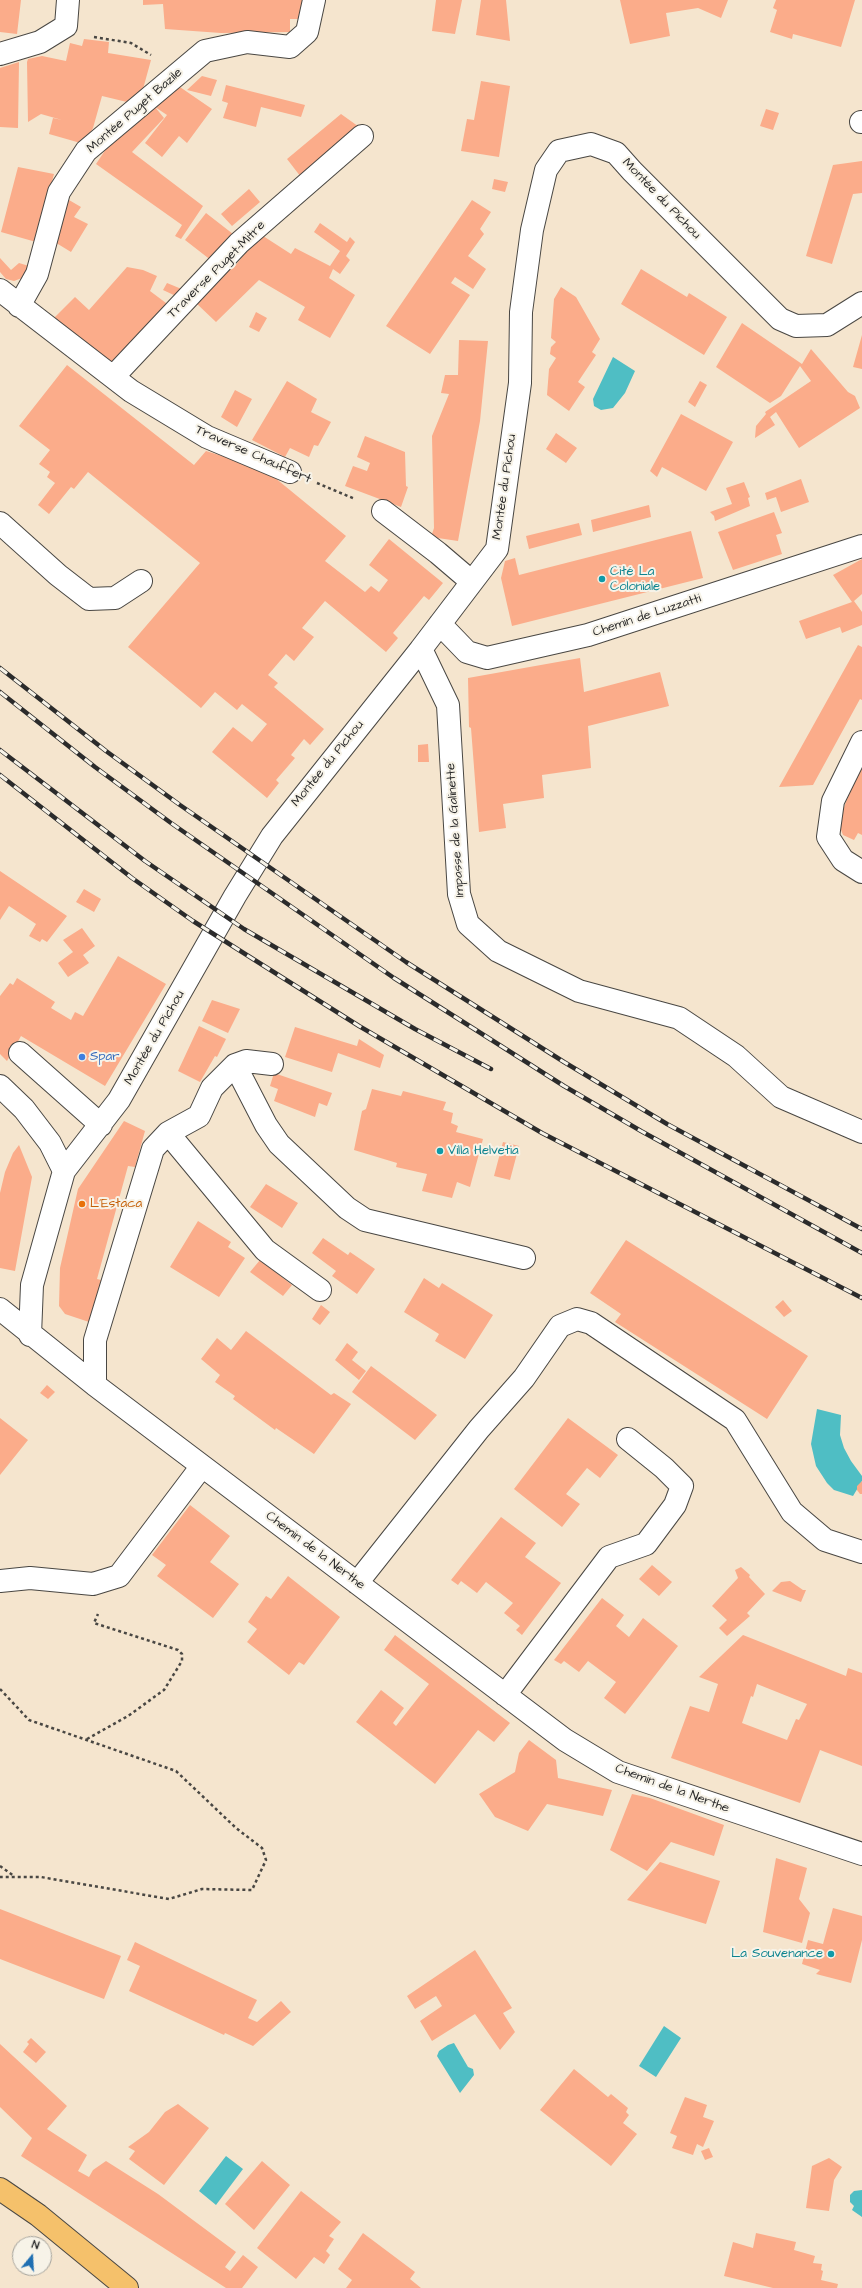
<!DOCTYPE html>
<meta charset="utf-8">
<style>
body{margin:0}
#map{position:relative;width:862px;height:2288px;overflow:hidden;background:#f5e5ce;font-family:"Architects Daughter",sans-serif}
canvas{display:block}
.north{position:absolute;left:12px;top:2236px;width:40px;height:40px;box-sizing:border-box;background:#f7f3e8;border:1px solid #a5a39c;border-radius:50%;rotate:18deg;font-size:11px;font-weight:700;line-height:16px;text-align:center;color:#2b2b2b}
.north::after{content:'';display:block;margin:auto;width:14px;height:18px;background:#1f6fb2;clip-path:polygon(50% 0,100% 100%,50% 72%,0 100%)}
</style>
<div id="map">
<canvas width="862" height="2288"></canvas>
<div class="north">N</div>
</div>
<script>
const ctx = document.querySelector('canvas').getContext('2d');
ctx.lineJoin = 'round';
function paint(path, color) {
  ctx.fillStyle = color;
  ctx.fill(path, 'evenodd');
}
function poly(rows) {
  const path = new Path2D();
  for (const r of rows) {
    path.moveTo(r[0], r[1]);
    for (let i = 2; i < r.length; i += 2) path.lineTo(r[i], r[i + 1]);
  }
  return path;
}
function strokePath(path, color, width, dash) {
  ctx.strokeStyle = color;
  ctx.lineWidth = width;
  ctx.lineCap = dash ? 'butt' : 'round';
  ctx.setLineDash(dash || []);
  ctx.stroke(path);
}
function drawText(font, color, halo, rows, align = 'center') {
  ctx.font = font + ' "Architects Daughter",sans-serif';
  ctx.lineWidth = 4;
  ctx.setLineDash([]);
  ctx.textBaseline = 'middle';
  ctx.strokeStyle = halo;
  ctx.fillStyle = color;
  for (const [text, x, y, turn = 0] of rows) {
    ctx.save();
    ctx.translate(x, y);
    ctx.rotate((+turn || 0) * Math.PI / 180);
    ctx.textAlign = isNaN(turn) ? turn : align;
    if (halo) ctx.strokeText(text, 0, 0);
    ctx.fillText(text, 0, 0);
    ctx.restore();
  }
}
const water = poly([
 [613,357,635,371,625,393,613,408,601,410,594,406,593,399],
 [817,1409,841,1415,840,1435,844,1448,851,1461,862,1476,862,1481,853,1496,834,1490,827,1483,816,1466,811,1444],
 [664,2026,681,2038,656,2077,639,2066],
 [454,2043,468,2067,473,2069,474,2075,460,2093,437,2056,439,2051,448,2045],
 [226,2156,243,2169,216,2205,199,2191],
 [862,2190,862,2217,852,2210,854,2206,850,2202,850,2195,854,2191]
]);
const building = poly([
 [0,0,21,0,17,34,0,32],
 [143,0,305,0,307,19,290,19,290,32,221,33,165,29,163,4,143,5],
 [436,0,462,0,455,34,432,31],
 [481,0,506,0,510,41,476,35],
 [620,0,728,0,721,18,698,8,666,13,670,36,630,44],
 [776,0,855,0,841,47,793,34,792,39,770,32,777,10,773,8],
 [84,39,109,42,108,53,151,60,143,89,127,102,102,96,93,128,84,144,49,134,53,118,62,120,41,114,28,122,27,62,28,59,42,56,66,61,70,43,82,46],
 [19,62,18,128,0,127,0,68],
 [202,76,217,80,211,96,187,90],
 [481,81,510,86,499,157,461,151,467,119,474,120],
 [177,85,212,109,187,143,179,136,162,157,145,143,167,115,155,107],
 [226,85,305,105,301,117,261,107,256,127,223,118,228,103,222,101],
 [155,107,164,118,132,152,203,206,181,239,175,236,182,225,96,164,112,140,116,141],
 [766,109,779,113,773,130,760,126],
 [341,114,362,129,304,181,287,159],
 [862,161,862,193,853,194,832,264,806,256,833,165],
 [18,167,54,174,36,242,1,232],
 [494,179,508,182,505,192,492,189],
 [249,189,260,202,232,226,221,214],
 [69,200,81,207,74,217,88,224,71,252,53,241,62,210],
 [472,200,491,212,480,229,484,234,468,256,486,269,473,289,455,277,451,283,470,295,430,354,386,326],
 [206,213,233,234,212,261,185,240],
 [320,223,347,242,350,237,355,242,346,256,350,260,340,274,333,269,329,278,355,295,330,338,298,320,305,307,259,280,216,322,196,303,228,271,235,266,260,234,291,254,295,248,330,266,340,251,314,232],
 [0,258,11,270,19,263,29,266,22,278,14,281,6,279,0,272],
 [127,267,143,270,157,276,150,291,170,306,111,365,52,320,75,297,89,310],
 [641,269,687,297,689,293,727,317,704,355,621,304],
 [167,283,184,290,178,297,163,290],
 [561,287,576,297,600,339,592,352,596,355,578,382,585,387,569,411,547,395,549,369,556,358,550,354,551,347,556,342,551,338,554,299],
 [256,312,267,318,259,332,249,327],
 [742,323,802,364,811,349,848,392,855,396,860,408,799,448,776,412,770,417,775,425,755,438,756,426,766,414,765,412,811,381,800,366,781,396,770,403,716,367],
 [862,335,862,369,853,367],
 [459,340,488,341,480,421,458,541,431,537,434,528,432,436,449,394,441,393,445,375,458,375],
 [67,365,194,465,206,451,277,473,274,477,346,536,325,561,365,592,371,586,379,592,388,580,369,565,389,539,443,583,429,600,424,596,393,633,398,638,386,652,325,601,302,628,314,637,294,661,286,654,268,675,278,683,274,687,324,729,310,745,304,739,291,755,295,758,276,780,279,783,267,798,212,752,233,727,252,742,267,724,242,704,237,710,215,692,201,708,128,647,200,563,88,472,74,489,71,487,49,514,38,505,55,483,47,477,50,472,39,464,50,450,19,426],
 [287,381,317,399,311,412,331,422,318,446,314,445,309,457,290,448,285,457,252,440],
 [700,381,707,385,695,407,688,402],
 [235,390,252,399,237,427,221,417],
 [681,414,733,442,706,491,662,467,657,477,650,471],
 [556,433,577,448,566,463,546,449],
 [365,436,405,452,406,486,408,487,401,507,345,486,353,466,367,471,370,463,357,457],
 [801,479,809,502,781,512,776,497,767,500,765,493],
 [744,482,750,497,748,498,750,506,715,521,714,516,710,512,732,504,726,488],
 [649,505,651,517,593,532,591,520],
 [774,512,782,533,776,535,782,554,733,570,718,532],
 [579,523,582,535,529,549,526,536],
 [691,531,703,578,512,626,501,578,505,561,515,558,519,575],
 [862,559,862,594,854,601,862,612,862,625,842,633,840,627,806,639,799,621,852,602,833,575],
 [858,645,862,647,862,700,860,699,813,785,779,787],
 [580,658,584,692,660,672,669,706,588,726,591,768,542,775,544,798,503,804,506,828,479,832,471,728,469,727,468,678],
 [428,744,429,762,418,762,418,745],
 [862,768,862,835,858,833,854,840,843,835,840,827,840,818,852,786],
 [0,871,67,916,47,942,42,939,40,942,29,936,36,924,9,906,0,920],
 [84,889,101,899,94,912,76,902],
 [82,928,95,946,83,955,89,963,68,977,58,963,73,952,63,940],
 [118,956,166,984,105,1086,21,1036,7,1061,0,1054,0,996,10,983,13,985,17,978,55,1002,51,1008,71,1020,75,1012,83,1016],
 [212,1000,240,1009,228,1033,202,1021],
 [199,1026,226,1039,217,1057,215,1056,200,1082,178,1071],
 [295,1027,357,1046,359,1039,384,1055,380,1068,338,1053,332,1072,285,1057],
 [274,1073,332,1093,327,1106,319,1103,315,1117,274,1101,278,1089,270,1086],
 [372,1089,401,1096,403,1091,446,1102,443,1110,453,1113,451,1123,458,1126,456,1132,483,1139,470,1187,457,1182,452,1198,422,1191,427,1174,396,1167,397,1163,354,1150,362,1111,366,1109],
 [124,1121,145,1131,135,1167,128,1166,97,1279,109,1282,95,1324,65,1314,59,1306,60,1268,78,1189],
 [503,1142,519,1146,510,1180,494,1176],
 [19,1145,32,1177,15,1271,0,1268,0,1193,5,1172,13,1153],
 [266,1184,298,1203,282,1228,250,1207],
 [198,1221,231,1242,228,1247,245,1258,219,1297,170,1267],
 [323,1238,348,1255,350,1252,375,1269,357,1294,332,1276,336,1271,312,1253],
 [626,1240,808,1356,767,1419,615,1322,621,1314,590,1293],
 [260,1260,292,1285,283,1296,250,1272],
 [424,1278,439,1288,442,1283,493,1315,465,1359,435,1341,439,1334,404,1312],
 [783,1300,792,1311,784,1317,775,1307],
 [321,1305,330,1312,320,1325,312,1319],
 [246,1331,331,1395,334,1393,351,1404,314,1454,276,1428,275,1430,233,1399,235,1396,215,1382,220,1375,201,1359,217,1338,231,1350],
 [347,1343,358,1352,352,1360,366,1371,359,1380,335,1360],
 [371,1366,437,1415,415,1440,352,1392],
 [47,1385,55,1392,48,1399,40,1393],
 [0,1418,28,1440,0,1475],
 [568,1418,618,1455,600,1478,587,1468,566,1494,580,1504,562,1527,514,1489],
 [862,1481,862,1494,860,1494,857,1490,857,1486],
 [190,1505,230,1536,210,1562,239,1584,213,1618,157,1576,166,1565,152,1555],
 [501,1517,536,1543,525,1557,561,1583,522,1635,516,1630,520,1626,504,1613,513,1603,486,1582,477,1593,461,1581,458,1585,451,1580],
 [652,1565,672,1582,659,1596,639,1579],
 [741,1567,750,1575,749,1577,765,1594,747,1613,750,1616,727,1636,719,1628,727,1620,712,1606,738,1578,735,1570],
 [288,1576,340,1617,304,1665,299,1662,289,1675,247,1642,257,1629,248,1622,266,1596,271,1599],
 [790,1581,803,1590,806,1590,801,1602,772,1591,781,1582],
 [602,1598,624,1615,616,1626,629,1637,643,1618,678,1646,625,1714,604,1698,616,1682,588,1661,579,1672,564,1661,561,1664,554,1660],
 [395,1635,510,1723,494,1742,478,1730,435,1784,356,1722,381,1690,404,1708,393,1723,396,1726,429,1684,384,1650],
 [743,1635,846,1676,848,1668,862,1673,862,1766,820,1750,800,1803,671,1758,690,1706,709,1712,718,1684,699,1677],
 [757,1684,807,1704,799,1720,796,1719,787,1740,742,1723,751,1696,753,1697],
 [529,1740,556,1760,558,1778,612,1790,603,1816,547,1804,528,1831,495,1817,479,1794,515,1772,519,1753],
 [632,1794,650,1798,724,1825,714,1856,671,1842,647,1871,610,1850],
 [776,1858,807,1868,799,1899,810,1913,802,1943,763,1932],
 [660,1862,720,1881,706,1924,627,1900],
 [833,1908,862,1916,862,1940,851,1983,816,1974,820,1970,802,1964,808,1940,823,1944],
 [0,1909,121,1956,104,1999,0,1959],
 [135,1942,257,2000,248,2018,257,2022,281,2001,291,2012,253,2046,225,2033,224,2035,129,1991,140,1966,127,1960],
 [475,1950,512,2008,503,2013,515,2032,500,2050,475,2014,432,2041,420,2021,442,2006,436,1996,415,2009,407,1996],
 [31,2038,46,2052,36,2063,23,2052,29,2044,27,2042],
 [0,2044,67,2106,47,2129,87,2155,78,2171,89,2177,93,2170,106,2161,158,2194,236,2252,225,2267,230,2271,243,2255,258,2267,242,2288,226,2288,21,2156,32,2138,0,2107],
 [574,2069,608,2097,611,2094,628,2108,626,2112,629,2115,623,2123,637,2134,611,2166,540,2110],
 [685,2097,707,2105,703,2117,714,2121,703,2147,697,2144,693,2155,672,2148,677,2136,670,2133],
 [178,2104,209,2128,164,2185,129,2159,135,2151,128,2147,149,2132,165,2112],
 [709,2148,713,2157,705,2160,701,2151],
 [829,2158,842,2167,834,2180,829,2211,806,2208,812,2166],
 [262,2161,290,2185,254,2230,225,2204],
 [301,2191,341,2222,329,2236,334,2239,326,2251,330,2255,324,2264,314,2257,296,2279,257,2248],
 [363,2233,415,2272,410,2279,421,2288,346,2288,352,2280,338,2269],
 [756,2233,796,2242,794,2250,815,2256,813,2263,822,2264,821,2270,823,2271,821,2280,838,2284,837,2288,773,2288,724,2276,733,2242,753,2248]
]);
const path = poly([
 [94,37,131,43,151,55],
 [317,483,355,499],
 [0,1689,29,1720,176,1771,236,1828,262,1848,266,1860,252,1890,202,1889,169,1899,41,1877,0,1877],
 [87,1739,128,1716,164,1690,182,1661,182,1654,178,1650,94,1623,98,1614],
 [0,1866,14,1876]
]);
const minor = poly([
 [0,54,40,42,66,26,68,0],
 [861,122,862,122],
 [0,290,131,391,207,437,290,472],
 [19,306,37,274,59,192,86,151,205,51,247,42,290,47,307,32,314,0],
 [113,377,239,243,362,136],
 [383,511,438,553,472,582],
 [0,523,58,575,89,599,115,598,141,581],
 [440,624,467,652,487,658,588,635,862,546],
 [421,649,448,705,459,894,468,924,498,951,579,991,679,1018,736,1056,781,1097,862,1132],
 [862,742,833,801,828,837,843,860,862,872],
 [20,1053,101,1125],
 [235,1065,266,1125,279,1144,347,1208,365,1220,524,1258],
 [0,1086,24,1109,50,1143,64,1171,32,1285,30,1335],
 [168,1133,265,1250,320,1290],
 [64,1171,119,1100,235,896,272,836,421,649,497,549,520,383,521,312,532,230,546,170,559,151,591,144,616,153,632,171,780,319,796,326,827,325,862,303],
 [0,1309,95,1385,565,1740,618,1772,862,1854],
 [95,1385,95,1340,153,1149,168,1133,199,1116,212,1088,235,1065,246,1061,272,1064],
 [0,1581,30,1578,93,1584,119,1576,202,1466],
 [357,1583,479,1429,524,1378,560,1326,577,1319,591,1323,735,1420,792,1512,825,1540,862,1552],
 [505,1695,609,1557,646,1544,675,1505,682,1486,664,1468,628,1439]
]);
const major = poly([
 [0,2189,38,2215,127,2288]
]);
const rail = poly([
 [0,668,106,751,180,805,406,962,564,1062,667,1124,862,1229],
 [0,692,95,767,171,823,394,978,564,1086,641,1131,862,1253],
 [0,750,145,861,244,929,415,1029,491,1069],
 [0,775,132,878,193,921,359,1026,542,1133,862,1298]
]);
const markers = [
 [602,579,4,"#0f9aa8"],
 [82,1057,4,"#3f7fe0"],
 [440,1151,4,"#0f9aa8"],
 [82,1204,4,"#e8710a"],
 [831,1954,4,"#0f9aa8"]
];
const streetNames = [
 ["Montée Puget Bazile",135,111,-41],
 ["Montée du Pichou",661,199,46],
 ["Traverse Puget-Mitre",217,270,-45],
 ["Traverse Chauffert",253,455,24],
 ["Montée du Pichou",505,487,-82],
 ["Chemin de Luzzatti",647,616,-18],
 ["Montée du Pichou",328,764,-51],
 ["Impasse de la Galinette",456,830,-94],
 ["Montée du Pichou",155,1038,-60],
 ["Chemin de la Nerthe",315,1551,37],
 ["Chemin de la Nerthe",672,1789,20]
];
const cultureNames = [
 ["Cité La",610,572],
 ["Coloniale",610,587],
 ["Villa Helvetia",448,1151],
 ["La Souvenance",823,1954,"right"]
];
const shopNames = [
 ["Spar",90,1057]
];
const foodNames = [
 ["L'Estaca",90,1204]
];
paint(water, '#4fbec4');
paint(building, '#fbac8a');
strokePath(minor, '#494743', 24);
strokePath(major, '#494743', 24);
strokePath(path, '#494743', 2.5, [3, 3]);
strokePath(minor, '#fff', 22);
strokePath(major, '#f5c16b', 22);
strokePath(rail, '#2b2b2b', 4.5);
strokePath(rail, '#f7f3e8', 3, [9]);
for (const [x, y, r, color] of markers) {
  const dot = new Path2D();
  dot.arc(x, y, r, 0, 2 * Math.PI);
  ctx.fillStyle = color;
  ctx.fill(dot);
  strokePath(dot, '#f7f3e8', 1.5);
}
drawText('13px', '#2b2b2b', '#f7f3e8', streetNames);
drawText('13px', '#0d838f', '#f7f3e8', cultureNames, 'left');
drawText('13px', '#366cbe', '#f7f3e8', shopNames, 'left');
drawText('13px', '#c56008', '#f7f3e8', foodNames, 'left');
</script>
